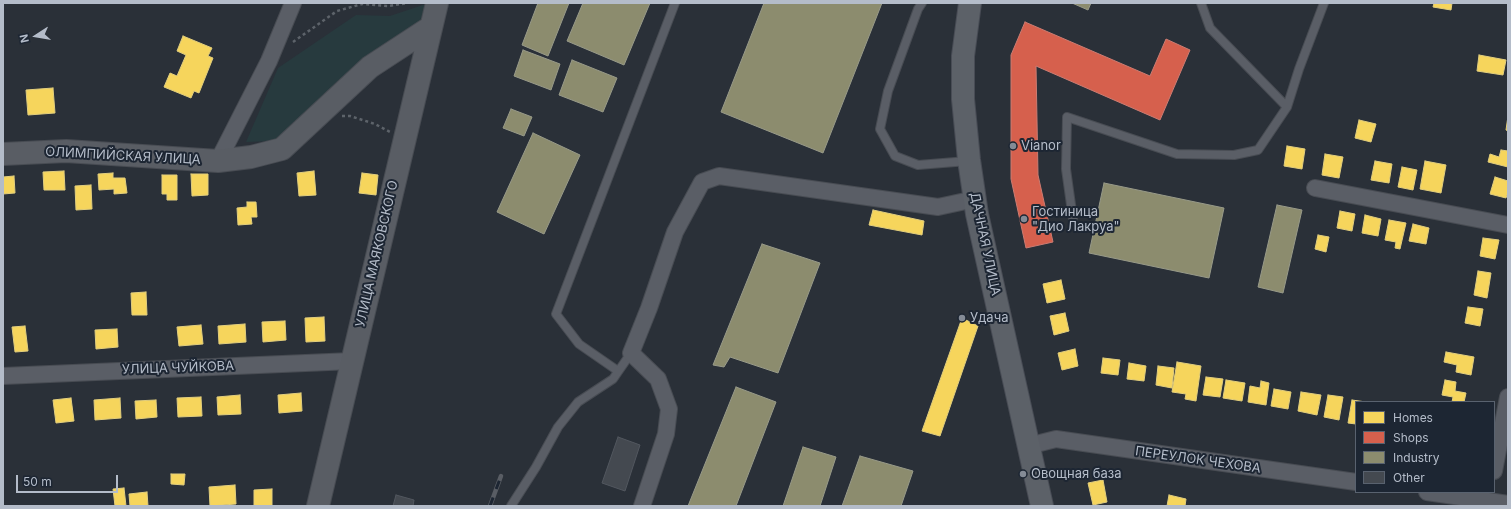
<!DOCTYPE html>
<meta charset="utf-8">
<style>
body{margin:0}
#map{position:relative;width:1511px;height:509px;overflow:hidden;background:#2a3038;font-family:Inter,sans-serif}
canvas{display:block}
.frame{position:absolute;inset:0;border:4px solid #b4bcc9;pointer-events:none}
.legend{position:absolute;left:1355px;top:401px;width:140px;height:92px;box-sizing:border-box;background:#1d2633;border:1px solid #59626f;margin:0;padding:5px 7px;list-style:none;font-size:12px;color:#b4bcc9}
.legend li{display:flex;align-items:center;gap:8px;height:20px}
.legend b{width:20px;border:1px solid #59626f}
.north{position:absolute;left:16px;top:16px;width:40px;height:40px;-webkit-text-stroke:3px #1d2633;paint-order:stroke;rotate:258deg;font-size:11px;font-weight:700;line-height:16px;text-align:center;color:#b4bcc9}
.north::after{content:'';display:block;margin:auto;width:14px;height:18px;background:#b4bcc9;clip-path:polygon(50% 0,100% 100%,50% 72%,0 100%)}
.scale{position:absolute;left:16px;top:475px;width:102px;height:18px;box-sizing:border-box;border:2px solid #b4bcc9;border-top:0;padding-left:5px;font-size:12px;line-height:14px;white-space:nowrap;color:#b4bcc9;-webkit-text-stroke:3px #1d2633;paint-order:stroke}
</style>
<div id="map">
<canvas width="1511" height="509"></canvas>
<div class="frame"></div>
<ul class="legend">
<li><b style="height:11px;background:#f6d55c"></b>Homes</li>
<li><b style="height:11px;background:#d6604d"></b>Shops</li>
<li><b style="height:11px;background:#8c8c6e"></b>Industry</li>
<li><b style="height:11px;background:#444950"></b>Other</li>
</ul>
<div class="north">N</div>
<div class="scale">50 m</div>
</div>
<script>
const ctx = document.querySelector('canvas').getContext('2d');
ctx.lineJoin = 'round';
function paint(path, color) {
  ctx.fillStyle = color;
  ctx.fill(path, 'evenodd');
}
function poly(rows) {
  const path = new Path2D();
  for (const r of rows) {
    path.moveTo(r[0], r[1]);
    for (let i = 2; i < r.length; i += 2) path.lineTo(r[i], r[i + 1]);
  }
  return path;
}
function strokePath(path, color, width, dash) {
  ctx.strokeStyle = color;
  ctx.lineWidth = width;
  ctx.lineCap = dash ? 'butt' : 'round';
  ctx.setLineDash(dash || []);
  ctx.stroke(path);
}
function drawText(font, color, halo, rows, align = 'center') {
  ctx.font = font + ' Inter,sans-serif';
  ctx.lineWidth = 4;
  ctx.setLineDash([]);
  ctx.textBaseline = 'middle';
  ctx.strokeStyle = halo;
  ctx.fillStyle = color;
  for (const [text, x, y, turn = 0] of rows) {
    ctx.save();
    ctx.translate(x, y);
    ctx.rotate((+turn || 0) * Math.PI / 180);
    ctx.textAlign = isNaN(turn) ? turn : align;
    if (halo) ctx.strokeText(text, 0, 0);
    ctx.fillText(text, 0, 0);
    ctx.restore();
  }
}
const green = poly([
 [426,4,419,24,361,63,274,141,246,142,278,68,356,15,390,16]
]);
const homes = poly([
 [1434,3,1452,3,1451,10,1433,7,1434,3],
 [183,36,212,48,208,56,213,58,199,93,194,91,191,98,164,87,170,73,177,76,186,55,177,51,183,36],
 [1479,55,1506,60,1503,75,1477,71,1479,55],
 [53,88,55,113,28,115,26,90,53,88],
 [1508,116,1508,131,1506,130,1508,116],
 [1359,120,1376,124,1371,142,1355,138,1359,120],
 [1287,146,1305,149,1302,169,1284,166,1287,146],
 [1501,150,1508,151,1508,167,1488,162,1490,154,1499,157,1501,150],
 [1325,154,1343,157,1339,178,1322,175,1325,154],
 [1375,161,1392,164,1389,183,1371,180,1375,161],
 [1425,161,1446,165,1441,193,1420,189,1425,161],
 [1402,167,1417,170,1413,190,1398,187,1402,167],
 [64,171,65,190,44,190,43,172,64,171],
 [314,171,316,195,299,196,297,173,314,171],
 [113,173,113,178,125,178,127,193,114,194,114,189,99,190,98,174,113,173],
 [362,173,378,175,376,195,359,193,362,173],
 [191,174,208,174,208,195,192,196,191,174],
 [162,175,177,175,177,200,167,200,167,194,162,194,162,175],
 [14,176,15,193,3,194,3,177,14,176],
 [1495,177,1508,181,1508,192,1506,198,1490,194,1495,177],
 [91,185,92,209,76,210,75,186,91,185],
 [247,202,256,202,257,217,251,217,252,224,238,225,237,208,247,207,247,202],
 [873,210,924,221,922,235,869,225,873,210],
 [1340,211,1355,214,1352,231,1337,228,1340,211],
 [1365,215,1381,219,1378,236,1362,233,1365,215],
 [1389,220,1406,223,1400,249,1395,248,1396,242,1385,240,1389,220],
 [1413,224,1429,228,1426,244,1409,241,1413,224],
 [1318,235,1329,237,1326,252,1315,249,1318,235],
 [1483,238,1499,240,1495,259,1480,256,1483,238],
 [1478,271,1491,273,1487,298,1474,295,1478,271],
 [1061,280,1065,299,1047,303,1043,284,1061,280],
 [146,292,147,315,132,315,131,293,146,292],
 [1468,307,1483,309,1480,326,1465,323,1468,307],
 [1065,313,1069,331,1054,335,1050,316,1065,313],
 [324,317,325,341,306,342,305,318,324,317],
 [962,318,978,326,940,436,922,431,962,318],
 [285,321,286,340,263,342,262,322,285,321],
 [245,324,246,342,219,344,218,326,245,324],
 [201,325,203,344,179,346,177,327,201,325],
 [25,326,28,351,15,352,12,327,25,326],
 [117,329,118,347,96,349,95,330,117,329],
 [1075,349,1078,366,1062,370,1058,353,1075,349],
 [1446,352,1474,357,1471,375,1456,372,1457,365,1444,362,1446,352],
 [1103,358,1120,360,1118,375,1101,373,1103,358],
 [1177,362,1201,366,1196,401,1185,399,1186,394,1172,392,1177,362],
 [1129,363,1146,366,1144,381,1127,379,1129,363],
 [1158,366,1174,368,1172,388,1156,385,1158,366],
 [1206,377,1223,379,1220,397,1203,395,1206,377],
 [1226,380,1245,383,1242,401,1223,398,1226,380],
 [1445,380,1456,382,1455,391,1466,393,1464,402,1452,402,1453,397,1442,395,1445,380],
 [1261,381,1269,383,1266,405,1248,402,1250,386,1260,388,1261,381],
 [1274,389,1291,392,1288,409,1271,406,1274,389],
 [1301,392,1321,395,1317,415,1298,411,1301,392],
 [301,393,302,411,279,413,278,395,301,393],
 [240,395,241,414,218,415,217,397,240,395],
 [1328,395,1343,397,1339,420,1324,417,1328,395],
 [201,397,202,416,178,417,177,398,201,397],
 [71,398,74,421,56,423,53,400,71,398],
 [120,398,121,418,95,420,94,400,120,398],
 [156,400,157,417,136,419,135,401,156,400],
 [1352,400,1366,402,1356,402,1356,424,1348,423,1352,400],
 [171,474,185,474,184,485,171,484,171,474],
 [1103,480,1107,502,1093,505,1088,483,1103,480],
 [235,485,236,504,210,506,209,487,235,485],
 [124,488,126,506,115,506,113,489,124,488],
 [272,489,272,506,254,506,254,490,272,489],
 [147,492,148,506,130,506,129,494,147,492],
 [1169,495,1186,499,1185,506,1167,506,1169,495]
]);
const shops = poly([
 [1025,22,1150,76,1166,39,1190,50,1160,120,1036,66,1038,175,1053,242,1026,248,1011,179,1011,55,1025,22]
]);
const industry = poly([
 [538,3,569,3,548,56,522,45,538,3],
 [583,3,650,3,624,65,567,41,583,3],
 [764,3,882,3,823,153,721,112,764,3],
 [1072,3,1091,3,1088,10,1072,3],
 [523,50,560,64,551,90,514,76,523,50],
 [572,60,617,78,603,112,559,95,572,60],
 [511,109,532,117,524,136,503,128,511,109],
 [533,133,580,155,544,234,497,212,533,133],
 [1104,183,1224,208,1209,278,1089,253,1104,183],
 [1277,205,1302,210,1283,293,1258,287,1277,205],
 [762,244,820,263,778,373,730,357,724,367,713,365,762,244],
 [736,387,776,402,736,506,688,506,736,387],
 [803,447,836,457,820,506,783,506,803,447],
 [860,456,913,471,901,506,842,506,860,456]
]);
const building = poly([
 [618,437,640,445,625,491,602,483,618,437],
 [396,495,414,500,413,506,393,506,396,495]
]);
const path = poly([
 [293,42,337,11,362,4,388,6,408,3],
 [342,116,350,116,375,124,390,132]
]);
const lane = poly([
 [922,3,918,9,888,91,880,129,895,156,918,165,968,161],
 [1201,3,1210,28,1287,107],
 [1073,219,1066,169,1067,117,1177,154,1234,155,1258,150,1287,107,1299,69,1324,3],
 [618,371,579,344,556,314,675,3],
 [511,506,536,467,558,427,578,402,613,379,631,353]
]);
const street = poly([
 [218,161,269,61,293,3],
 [1315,188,1508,225],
 [3,376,352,361],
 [1040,443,1056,439,1356,482],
 [1494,471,1508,397],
 [1427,492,1508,504],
 [642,506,666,434,669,409,658,379,631,353,649,308,675,232,702,182,719,176,938,207,975,199]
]);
const secondary = poly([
 [3,154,66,151,218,161,251,157,282,149,370,67,431,27],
 [318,506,437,3]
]);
const primary = poly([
 [970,3,963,56,963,99,969,160,977,214,1042,506]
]);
const rail = poly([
 [490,506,501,476]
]);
const markers = [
 [1013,146,4,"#848b96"],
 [1024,219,4,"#848b96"],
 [962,318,4,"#848b96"],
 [1023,474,4,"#848b96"]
];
const poiNames = [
 ["Vianor",1021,146],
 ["Гостиница",1032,212],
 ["\"Дио Лакруа\"",1032,227],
 ["Удача",970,318],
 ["Овощная база",1031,474]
];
const streetNames = [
 ["ОЛИМПИЙСКАЯ УЛИЦА",123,156,3],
 ["ДАЧНАЯ УЛИЦА",985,244,78],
 ["УЛИЦА МАЯКОВСКОГО",377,254,-77],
 ["УЛИЦА ЧУЙКОВА",178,368,-2],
 ["ПЕРЕУЛОК ЧЕХОВА",1198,460,8]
];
paint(green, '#273a3e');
paint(homes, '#f6d55c');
strokePath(homes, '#e2ce7d', 1);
paint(shops, '#d6604d');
strokePath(shops, '#cc7c72', 1);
paint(industry, '#8c8c6e');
strokePath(industry, '#989a89', 1);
paint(building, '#444950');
strokePath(building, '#52575f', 1);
strokePath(lane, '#484c53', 10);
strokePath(street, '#484c53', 18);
strokePath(secondary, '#484c53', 24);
strokePath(primary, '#484c55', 24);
strokePath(path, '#5d636a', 2.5, [3, 3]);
strokePath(lane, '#5a5e66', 8);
strokePath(street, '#5a5e66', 16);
strokePath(secondary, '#595d64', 22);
strokePath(primary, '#5c6168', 22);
strokePath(rail, '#595d64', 4.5);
strokePath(rail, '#1d2633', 3, [9]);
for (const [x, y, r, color] of markers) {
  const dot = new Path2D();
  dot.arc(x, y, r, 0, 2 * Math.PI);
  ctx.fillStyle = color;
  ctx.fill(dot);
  strokePath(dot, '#1d2633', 1.5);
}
drawText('13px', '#b4bcc9', '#1d2633', poiNames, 'left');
drawText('13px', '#b4bcc9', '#1d2633', streetNames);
</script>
